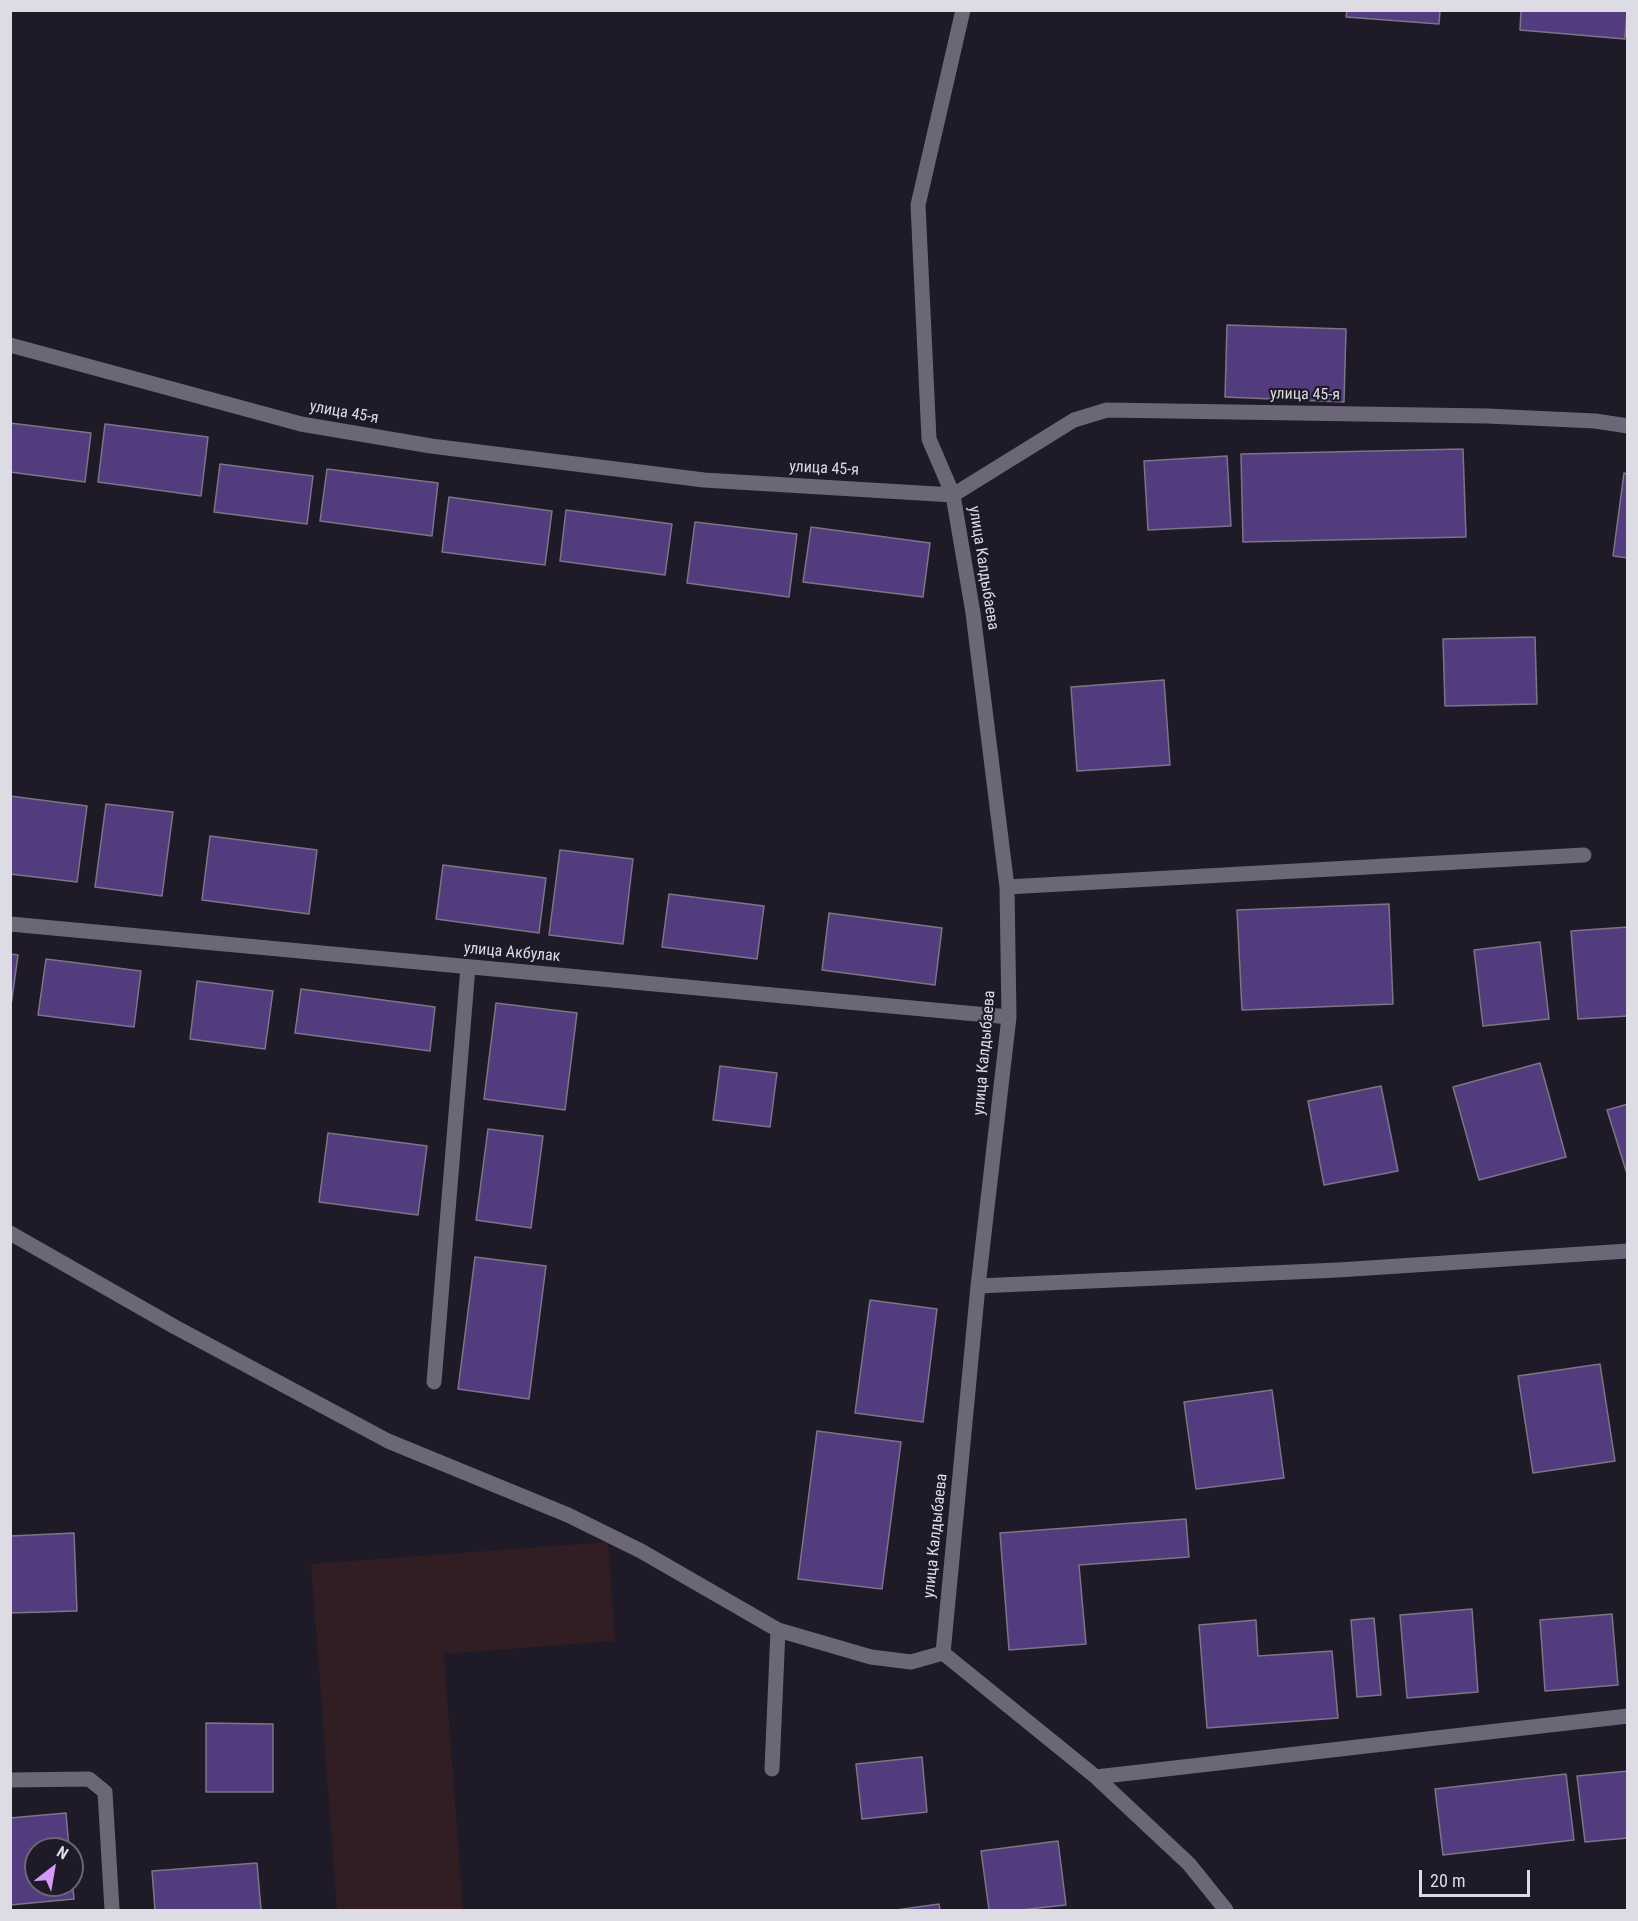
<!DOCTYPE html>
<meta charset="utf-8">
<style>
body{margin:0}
#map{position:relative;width:1638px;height:1921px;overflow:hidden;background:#1e1a27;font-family:"Roboto Condensed",sans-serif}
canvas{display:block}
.frame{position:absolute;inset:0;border:12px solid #dddbe4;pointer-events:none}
.north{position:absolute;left:24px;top:1837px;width:60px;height:60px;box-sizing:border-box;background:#1e1a27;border:2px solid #6a6773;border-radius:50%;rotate:31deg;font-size:16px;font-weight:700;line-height:24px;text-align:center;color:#dddbe4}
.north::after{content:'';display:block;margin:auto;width:21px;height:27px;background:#d69bfa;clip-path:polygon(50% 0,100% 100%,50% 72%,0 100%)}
.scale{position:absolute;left:1419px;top:1870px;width:111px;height:27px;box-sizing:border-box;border:3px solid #dddbe4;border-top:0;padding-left:8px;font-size:18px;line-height:21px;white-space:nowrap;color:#dddbe4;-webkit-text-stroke:4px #1e1a27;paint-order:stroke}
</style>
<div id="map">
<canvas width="1638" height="1921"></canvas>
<div class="frame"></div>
<div class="north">N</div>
<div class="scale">20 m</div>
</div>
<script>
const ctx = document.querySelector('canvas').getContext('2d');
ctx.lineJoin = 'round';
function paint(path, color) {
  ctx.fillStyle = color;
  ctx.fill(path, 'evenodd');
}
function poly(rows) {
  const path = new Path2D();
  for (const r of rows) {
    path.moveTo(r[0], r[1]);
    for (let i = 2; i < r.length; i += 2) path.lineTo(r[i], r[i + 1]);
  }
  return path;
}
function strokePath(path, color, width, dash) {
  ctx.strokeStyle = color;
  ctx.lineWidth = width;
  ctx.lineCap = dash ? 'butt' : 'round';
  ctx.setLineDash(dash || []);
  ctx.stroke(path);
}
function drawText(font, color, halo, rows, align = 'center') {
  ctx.font = font + ' "Roboto Condensed",sans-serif';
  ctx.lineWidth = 4.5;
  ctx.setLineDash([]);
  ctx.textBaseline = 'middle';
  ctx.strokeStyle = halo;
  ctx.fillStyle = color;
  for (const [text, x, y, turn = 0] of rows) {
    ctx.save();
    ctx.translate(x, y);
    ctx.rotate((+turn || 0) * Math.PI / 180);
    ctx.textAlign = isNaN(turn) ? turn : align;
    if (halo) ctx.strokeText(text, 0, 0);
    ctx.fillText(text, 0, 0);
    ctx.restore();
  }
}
const education = poly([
 [608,1542,615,1641,444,1654,463,1910,337,1910,311,1564]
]);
const building = poly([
 [1347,10,1440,10,1439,24,1346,17,1347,10],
 [1521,10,1627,10,1625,39,1520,30,1521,10],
 [1227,325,1346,329,1344,402,1225,397,1227,325],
 [10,423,91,433,85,482,10,472,10,423],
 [105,424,208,437,201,496,98,482,105,424],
 [1463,449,1466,537,1243,542,1241,454,1463,449],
 [1227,456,1231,526,1148,530,1144,461,1227,456],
 [220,464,313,476,307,524,214,512,220,464],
 [327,469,438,483,432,536,320,521,327,469],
 [1624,473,1628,474,1628,558,1613,556,1624,473],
 [449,497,552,511,545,565,442,552,449,497],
 [566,510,672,524,665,575,560,561,566,510],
 [695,522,797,534,789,597,687,583,695,522],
 [811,527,930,543,923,597,803,582,811,527],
 [1535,637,1537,704,1445,706,1443,639,1535,637],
 [1164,680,1170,765,1077,771,1071,687,1164,680],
 [10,796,87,806,77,882,10,874,10,796],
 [106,804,173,812,162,896,95,887,106,804],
 [210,836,317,850,309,914,202,900,210,836],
 [560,850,633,859,623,944,549,935,560,850],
 [443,865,546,878,539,933,436,919,443,865],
 [669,894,764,906,757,959,662,947,669,894],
 [1389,904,1393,1004,1242,1010,1237,910,1389,904],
 [829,913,942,928,935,985,822,970,829,913],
 [1628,927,1628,1016,1578,1019,1571,931,1628,927],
 [1540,942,1549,1019,1483,1026,1474,950,1540,942],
 [10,954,18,955,10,1013,10,954],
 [46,959,141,971,134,1027,38,1015,46,959],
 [197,981,273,991,265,1049,190,1039,197,981],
 [301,989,435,1007,430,1051,295,1033,301,989],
 [496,1003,577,1013,565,1110,484,1099,496,1003],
 [1540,1063,1566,1157,1479,1180,1453,1087,1540,1063],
 [720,1066,777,1073,770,1127,713,1120,720,1066],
 [1381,1086,1398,1171,1324,1185,1308,1101,1381,1086],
 [1628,1104,1628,1177,1607,1110,1628,1104],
 [488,1129,543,1136,531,1228,476,1220,488,1129],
 [328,1133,427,1146,418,1215,319,1202,328,1133],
 [475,1257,546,1266,529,1399,458,1389,475,1257],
 [870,1300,937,1309,923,1422,855,1413,870,1300],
 [1600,1364,1615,1461,1533,1473,1518,1376,1600,1364],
 [1272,1390,1284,1478,1196,1489,1184,1402,1272,1390],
 [817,1431,901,1442,882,1589,798,1579,817,1431],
 [1186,1519,1189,1557,1079,1565,1086,1644,1009,1650,1000,1533,1186,1519],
 [74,1533,77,1611,10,1613,10,1536,74,1533],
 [1472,1609,1478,1692,1407,1698,1400,1615,1472,1609],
 [1612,1614,1618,1685,1545,1691,1540,1620,1612,1614],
 [1374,1618,1381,1695,1357,1697,1351,1620,1374,1618],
 [1256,1620,1258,1656,1332,1651,1338,1718,1207,1728,1199,1625,1256,1620],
 [206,1723,273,1724,273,1792,206,1792,206,1723],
 [922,1757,927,1812,862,1819,856,1764,922,1757],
 [1628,1771,1628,1838,1585,1842,1577,1776,1628,1771],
 [1566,1774,1574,1840,1443,1855,1435,1789,1566,1774],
 [66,1813,69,1849,36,1849,36,1885,72,1885,72,1879,74,1899,10,1905,10,1818,66,1813],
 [1058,1841,1066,1905,1020,1910,989,1910,981,1851,1058,1841],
 [257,1863,261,1910,155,1910,152,1871,257,1863],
 [939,1904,940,1910,896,1910,939,1904]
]);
const lane = poly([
 [10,1233,175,1327,388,1441,568,1515,641,1551,778,1630,871,1657,911,1662,943,1653],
 [772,1769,778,1630]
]);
const street = poly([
 [963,10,918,205,929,439,953,495,973,613,1007,887,1009,1017,978,1286,943,1653,1096,1777,1189,1864,1226,1910],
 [10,345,301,424,431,446,704,480,953,495,1074,420,1107,410,1487,416,1595,421,1628,426],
 [1007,887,1584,855],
 [10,924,1009,1017],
 [978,1286,1338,1270,1628,1251],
 [434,1382,468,967],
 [1096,1777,1628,1716],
 [10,1780,89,1779,105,1792,112,1910]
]);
const streetNames = [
 ["улица 45-я",1305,395,1],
 ["улица 45-я",344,413,10],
 ["улица 45-я",824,469,3],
 ["улица Калдыбаева",983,568,81],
 ["улица Акбулак",512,953,5],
 ["улица Калдыбаева",985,1053,-85],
 ["улица Калдыбаева",936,1536,-84]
];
paint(education, '#301e22');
paint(building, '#533c7d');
strokePath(building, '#7b7687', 1.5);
strokePath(lane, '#6b6777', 15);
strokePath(street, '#6b6777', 15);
drawText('16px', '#dddbe4', '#1e1a27', streetNames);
</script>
